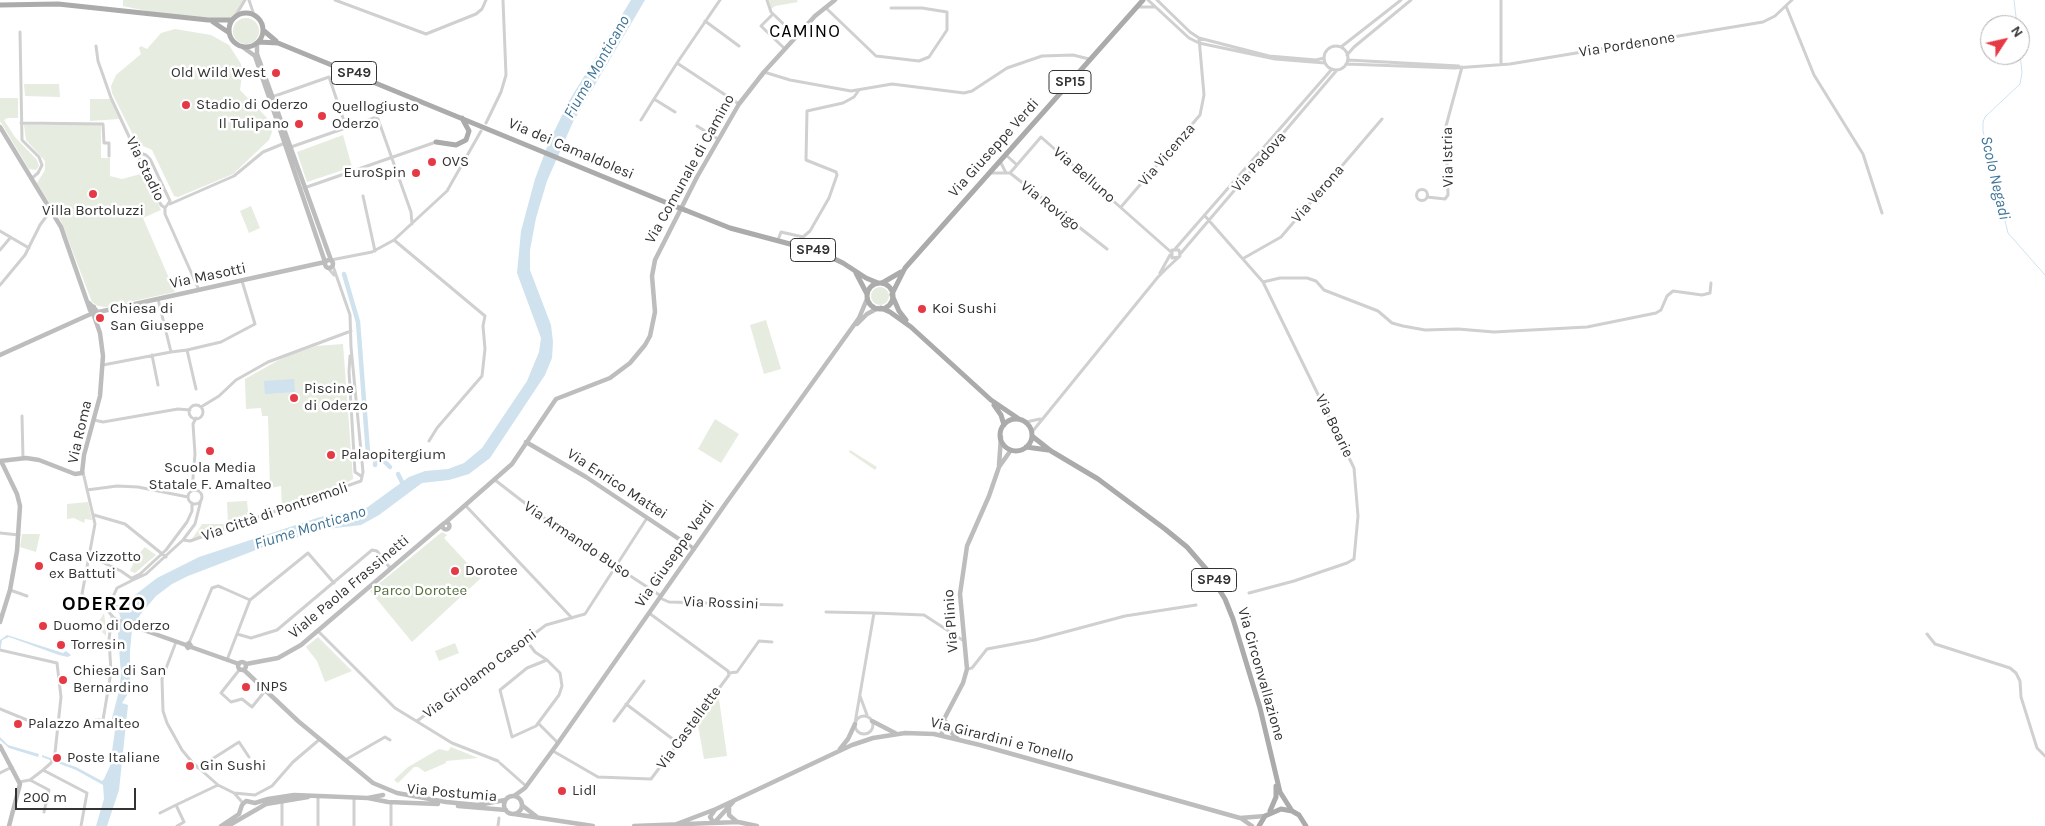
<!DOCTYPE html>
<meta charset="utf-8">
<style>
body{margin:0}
#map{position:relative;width:2045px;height:826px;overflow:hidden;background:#fff;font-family:Karla,sans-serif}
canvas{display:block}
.north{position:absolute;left:1980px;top:15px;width:50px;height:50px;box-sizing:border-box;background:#fff;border:1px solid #adadad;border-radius:50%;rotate:55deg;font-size:14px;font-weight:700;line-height:20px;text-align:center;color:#333}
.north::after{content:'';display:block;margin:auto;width:18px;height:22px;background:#e63946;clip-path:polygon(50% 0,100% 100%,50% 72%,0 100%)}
.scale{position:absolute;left:15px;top:788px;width:121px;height:22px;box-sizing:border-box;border:2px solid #333;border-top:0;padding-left:6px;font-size:15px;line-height:18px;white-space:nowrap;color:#333;-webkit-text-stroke:4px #fff;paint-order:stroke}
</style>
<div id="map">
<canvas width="2045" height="826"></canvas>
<div class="north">N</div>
<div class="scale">200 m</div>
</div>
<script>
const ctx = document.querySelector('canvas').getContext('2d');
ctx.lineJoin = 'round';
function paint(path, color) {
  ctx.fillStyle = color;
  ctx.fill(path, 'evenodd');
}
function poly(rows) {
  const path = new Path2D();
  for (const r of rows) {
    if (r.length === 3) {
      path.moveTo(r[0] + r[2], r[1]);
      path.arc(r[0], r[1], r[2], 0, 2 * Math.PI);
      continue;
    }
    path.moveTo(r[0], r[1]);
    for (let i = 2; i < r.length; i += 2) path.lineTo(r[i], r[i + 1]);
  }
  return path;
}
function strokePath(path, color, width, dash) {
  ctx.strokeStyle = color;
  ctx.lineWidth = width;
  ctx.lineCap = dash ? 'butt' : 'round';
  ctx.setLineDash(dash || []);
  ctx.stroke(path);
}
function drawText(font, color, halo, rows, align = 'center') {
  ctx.font = font + ' Karla,sans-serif';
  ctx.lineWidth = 5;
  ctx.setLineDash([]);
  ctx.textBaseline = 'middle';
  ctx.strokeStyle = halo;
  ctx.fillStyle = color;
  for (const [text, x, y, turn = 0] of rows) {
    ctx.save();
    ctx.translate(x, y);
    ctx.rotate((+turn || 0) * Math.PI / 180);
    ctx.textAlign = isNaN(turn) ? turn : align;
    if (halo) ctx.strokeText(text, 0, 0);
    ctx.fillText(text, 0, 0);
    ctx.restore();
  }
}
const green = poly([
 [123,0,245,0,241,9,231,20,161,14,123,6],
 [769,0,797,0,798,2,775,6,771,9],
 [246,31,13],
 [175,29,211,35,229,45,241,64,242,75,240,90,270,121,272,132,269,140,233,174,178,197,174,196,152,150,143,146,133,135,112,93,111,86,116,75,141,54,139,48,141,46,147,49,161,33],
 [24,84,59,84,60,97,25,96],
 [0,98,18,98,18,118,8,118,4,120,15,137,37,160,39,166,36,170,29,169,0,121],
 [90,99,110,99,119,119,90,121],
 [24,125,101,125,101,158,110,158,110,176,122,179,144,173,161,210,143,218,175,292,106,307,98,306,92,302,61,221,37,183,45,170,45,161,26,140],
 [343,135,352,167,307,182,297,152],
 [251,206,260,228,249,233,240,211],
 [880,296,9],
 [766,320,781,369,764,374,750,325],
 [343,344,353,479,340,487,282,508,281,486,270,488,268,416,262,416,261,408,246,409,245,379,286,356,316,346],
 [715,419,739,434,721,463,698,449],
 [850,450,877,467,875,470,849,452],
 [247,501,249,521,192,539,202,524,228,524,227,502],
 [88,502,92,520,85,519,84,523,74,518,67,519,67,504],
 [442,532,447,535,444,538,481,578,412,642,370,591],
 [22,534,40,534,36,552,20,547],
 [145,547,156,555,135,573,130,571,136,557],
 [104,613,106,627,106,636,96,626],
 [318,637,352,671,325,682,317,661,306,647],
 [455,643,459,653,439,661,435,651],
 [718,692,727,756,704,759,697,720],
 [451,747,478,758,446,761,446,763,425,772,418,767,414,767,398,783,394,780,408,767,439,749,448,751]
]);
const water = poly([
 [631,0,645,0,573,122,547,181,536,218,530,250,530,270,551,325,553,342,552,358,545,375,490,458,469,474,449,480,422,483,379,515,361,525,327,529,269,545,188,576,172,584,156,596,140,615,132,629,130,651,130,683,129,692,122,703,128,705,119,790,107,826,96,826,104,799,103,785,76,770,42,757,42,755,76,767,102,781,104,779,110,766,115,730,111,722,119,691,121,675,118,634,121,619,119,613,112,608,113,605,122,605,157,578,199,557,320,517,365,509,409,477,425,471,448,469,464,463,482,448,527,381,539,352,541,338,517,273,521,231,535,179,549,142,569,101],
 [294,379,295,392,265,394,264,381],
 [7,635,63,653,66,651,71,655,68,657,59,655,9,637,2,640,0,652,0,640],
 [0,737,8,745,39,754,38,757,9,748,0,740]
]);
const stream = poly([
 [2014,0,2017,25],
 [2020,53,2022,73,2020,84,1985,117,1983,122,1983,131,2008,233,2045,275]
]);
const canal = poly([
 [344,274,358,322,368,453,374,457,381,458,390,467],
 [375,465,376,457],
 [398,474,404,486]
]);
const street = poly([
 [249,0,254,15],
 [335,0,426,34,476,14,482,9,486,0],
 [720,0,677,63,739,104],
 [767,0,771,12,797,37],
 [1148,0,1189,38,1199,43,1275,59,1325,63],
 [1157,0,1190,32,1199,38,1269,56,1316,60,1324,58],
 [1501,0,1501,64],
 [1786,6,1814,75,1863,154,1882,213],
 [1138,7,1154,7],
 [826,8,876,56,919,61,929,57,947,30,947,12,922,8,891,8],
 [773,14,761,26,785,49],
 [236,15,245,0],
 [705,21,739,46],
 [20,32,22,140,39,157,42,165,38,173,31,179],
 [1336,58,12],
 [96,46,98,61,111,98,161,205,165,208],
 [1341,47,1401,0],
 [1347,55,1354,47,1411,0],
 [1348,60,1459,66],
 [1346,64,1455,68,1510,64,1763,22,1775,16,1792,0],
 [764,72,790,80,851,91,892,84,964,93,972,91,1007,68,1042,56,1073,55,1089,59],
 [272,97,329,77,346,127],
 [675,112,654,99,677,63],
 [641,120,654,99],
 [21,123,103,124,104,143,109,143,109,156],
 [486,123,501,92,506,75,503,0],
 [697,126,718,139],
 [291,147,374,118,378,119,411,212,412,224],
 [137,152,146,155,150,159,170,201,165,208],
 [1006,155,1017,165],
 [1000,161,1006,173],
 [990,173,1010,173],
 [1010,173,1041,137,1171,252],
 [1010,173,1107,249],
 [304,188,436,142],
 [1422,195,5.5],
 [363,196,375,251],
 [1427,197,1445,199,1448,195,1446,126,1462,67],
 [170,204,234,176,263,152,285,143],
 [1121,207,1200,115,1204,95,1199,38],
 [165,208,165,214,199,290],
 [1205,216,1263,282,1354,468,1358,516,1354,559,1347,563,1294,581,1249,593],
 [0,231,29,248],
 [394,240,485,316,483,326,485,349,482,376,437,428,429,441],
 [778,240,781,232,803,237,810,231,829,198,837,175,836,172,806,160,807,111,843,103,854,97,859,90],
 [1175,249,1332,69],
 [0,250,10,238],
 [1181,253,1337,70],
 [1244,258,1281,237,1382,119],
 [331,260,372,252,394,240,447,191,481,131],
 [333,266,350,315,351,347],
 [328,268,334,275],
 [1160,273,1170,255],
 [1263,282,1280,278,1307,278,1316,281,1324,290,1378,311,1392,323,1403,326,1425,330,1458,329,1494,332,1587,327,1656,313,1661,310,1667,296,1673,291,1702,295,1710,293,1711,283],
 [0,285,25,255,40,225,51,210],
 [158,299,171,352,187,350,196,389],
 [187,350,221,342,255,324,242,281],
 [152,355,158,385],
 [350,356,349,371,355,472,361,476],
 [103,365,171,352],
 [196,412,7],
 [201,407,219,396,236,380,268,362,351,331],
 [22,416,23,458],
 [94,420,103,422,178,409,190,410],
 [1026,422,1040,419],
 [1032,432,1158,277,1166,269,1179,257,1180,256,1179,250,1172,250,1172,258,1179,257],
 [83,472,95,524,82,594,92,607],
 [495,480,557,528,661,596],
 [87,490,117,486,138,487,188,497],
 [192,490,195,454,193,424,196,418],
 [195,497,7],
 [466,506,572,618],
 [94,515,125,524,166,557],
 [0,533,19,535],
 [183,540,190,541,361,481,363,472,351,347],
 [89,556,121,571,131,578],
 [132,578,140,574,166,550,187,522,192,511,192,503],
 [133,580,146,574,183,540,195,524,201,500],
 [131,581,117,588,107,610,114,618,138,628],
 [10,590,27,596],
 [660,598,669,602,782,605],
 [826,612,874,613],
 [318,631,395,708,452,743,498,761],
 [237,634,251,638,277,630,372,550,377,551,390,568],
 [1927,634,1935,644,2010,668,2016,673,2020,681,2021,697,2037,748,2045,756],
 [526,640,535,652,547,660,527,668,500,690,512,737,536,726,559,695,562,686,560,673,547,660],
 [176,642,162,679,163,711,167,723,182,750,192,762,218,785,234,793,243,803],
 [189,643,212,588,218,586,223,588,250,600],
 [0,650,57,663,61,697,55,753,51,763,43,770,30,780,19,782],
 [227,660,250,600,308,553,334,583],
 [240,669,221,693,231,702,242,699,252,707,265,691],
 [967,669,972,668,987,649,1035,640,1125,616,1196,605],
 [729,673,737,672,759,641,772,642],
 [860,696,867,715],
 [626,704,678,743],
 [0,709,27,720,59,723],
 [864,725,9],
 [95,720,103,720,111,672,109,639,112,617],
 [417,721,546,625,585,614,647,518],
 [614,721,644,681],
 [538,723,558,743],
 [855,723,874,613,924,615,964,641],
 [553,751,598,777,651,779,729,675,728,671,649,613],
 [345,760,385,737,390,740],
 [500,763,526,786],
 [198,768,239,742,249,757],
 [43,770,87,793,81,826],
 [0,773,12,767],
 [30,780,49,790,44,812],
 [234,793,255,795,272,786,293,762,320,739],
 [318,797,318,826],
 [282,801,282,826],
 [160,813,176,805],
 [177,826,184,822,176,805,218,785],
 [354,826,354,798],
 [391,826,391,802],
 [498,826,499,818]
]);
const secondary = poly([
 [257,44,257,54,331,260],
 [0,127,61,227,90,310],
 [329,264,4],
 [89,303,96,310,92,313,90,310,94,307],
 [94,313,325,262,255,56,244,48],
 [857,324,867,314,878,308],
 [0,355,93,313,100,333,103,356,100,396,84,455,82,473,75,474,39,460,26,458,0,461],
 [526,442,586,477,694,549],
 [999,465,1001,437],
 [446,522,512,464,556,399,610,378,630,363,645,345,650,336,655,312,652,276,655,260,697,177,739,104,764,72,815,16,835,0],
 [446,526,3.5],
 [0,622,10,590,17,551,20,506,17,494,1,461],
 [138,628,186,645],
 [189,643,191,646,188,648,186,645,189,643],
 [191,647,239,664],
 [242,666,4],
 [246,664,278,658,301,645,442,525],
 [244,670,298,721,373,783,397,793,446,802,478,805,505,800],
 [872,721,895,733],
 [946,722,950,731,958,739],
 [942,736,942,723,963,683,967,669,960,594,967,546,989,496,999,467,1011,450],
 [0,746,20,784,9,826],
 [840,749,848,739,855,724],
 [513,805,9],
 [514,796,525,788,558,743,726,503,859,318,867,299],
 [368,798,388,802,438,804],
 [458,806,506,810],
 [523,806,537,817],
 [729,808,729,815,736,821],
 [514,814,593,826],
 [1242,819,1252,826],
 [714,823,733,802],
 [714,823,710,817,715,810],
 [674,825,716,809,852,745,873,738,905,733,934,734,980,745,1240,818,1265,816],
 [221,826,239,814,242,805,246,801,255,803,268,799,294,795,368,798,383,795],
 [228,826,266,804,308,797],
 [634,826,738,822,757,826]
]);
const primary = poly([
 [0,5,58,4,208,20,231,20],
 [246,30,17],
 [213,22,228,32],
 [263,30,276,41],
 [259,42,278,43,677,207],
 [436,142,456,145,466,140,469,131,462,118],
 [685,210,730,228,820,252,843,263,866,278,878,283],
 [856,273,867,294],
 [882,283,901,272],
 [880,296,13],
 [892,294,905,268,1143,0],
 [892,295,899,311,906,320],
 [881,308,890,312,911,327,991,400,1019,419],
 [994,405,1001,415,1004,425],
 [1016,435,16],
 [1032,436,1051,451,1098,479,1165,529,1187,547,1207,570,1225,599,1233,619,1260,708,1280,792,1292,811],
 [1026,447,1048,450],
 [1270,811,1276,797,1276,786],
 [1259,826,1265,816,1281,809,1292,811,1299,815,1306,826]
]);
const primaryBridge = poly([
 [677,207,685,210]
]);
const markers = [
 [276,73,5,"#e63946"],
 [186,105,5,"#e63946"],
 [322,116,5,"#e63946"],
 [299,124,5,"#e63946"],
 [432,162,5,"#e63946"],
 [416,173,5,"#e63946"],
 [93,194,5,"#e63946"],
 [922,309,5,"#e63946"],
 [100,318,5,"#e63946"],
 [294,398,5,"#e63946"],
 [210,451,5,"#e63946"],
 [331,455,5,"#e63946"],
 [39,566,5,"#e63946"],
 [455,571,5,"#e63946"],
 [43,626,5,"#e63946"],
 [61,645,5,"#e63946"],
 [63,680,5,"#e63946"],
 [246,687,5,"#e63946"],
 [18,724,5,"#e63946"],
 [57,758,5,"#e63946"],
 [190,766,5,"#e63946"],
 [562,791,5,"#e63946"]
];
const shields = [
 [354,73,45],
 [1070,82,42],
 [813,250,45],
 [1214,580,45]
];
const shieldNames = [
 ["SP49",354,73],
 ["SP15",1070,82],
 ["SP49",813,250],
 ["SP49",1214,580]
];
const streetNames = [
 ["Via Pordenone",1627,45,-9],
 ["Via Giuseppe Verdi",994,148,-48],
 ["Via dei Camaldolesi",571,149,23],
 ["Via Vicenza",1167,155,-49],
 ["Via Istria",1448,157,-91],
 ["Via Padova",1259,162,-49],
 ["Via Stadio",145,169,64],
 ["Via Comunale di Camino",690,169,-61],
 ["Via Belluno",1084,175,41],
 ["Via Verona",1318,194,-49],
 ["Via Rovigo",1050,206,38],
 ["Via Masotti",208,276,-12],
 ["Via Boarie",1334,426,64],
 ["Via Roma",80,432,-77],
 ["Via Enrico Mattei",617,484,33],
 ["Via Città di Pontremoli",275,512,-19],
 ["Via Armando Buso",577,540,34],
 ["Via Giuseppe Verdi",675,554,-55],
 ["Viale Paola Frassinetti",349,587,-40],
 ["Via Rossini",721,603,2],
 ["Via Plinio",951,621,-94],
 ["Via Girolamo Casoni",480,674,-37],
 ["Via Circonvallazione",1261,674,74],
 ["Via Castellette",689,728,-54],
 ["Via Girardini e Tonello",1002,740,14],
 ["Via Postumia",452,793,5]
];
const poiNames = [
 ["Old Wild West",266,73,"right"],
 ["Stadio di Oderzo",196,105],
 ["Quellogiusto",332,107],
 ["Oderzo",332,124],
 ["Il Tulipano",289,124,"right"],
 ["OVS",442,162],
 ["EuroSpin",406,173,"right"],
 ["Villa Bortoluzzi",93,211,"center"],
 ["Chiesa di",110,309],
 ["San Giuseppe",110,326],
 ["Koi Sushi",932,309],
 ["Piscine",304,389],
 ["di Oderzo",304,406],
 ["Palaopitergium",341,455],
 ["Scuola Media",210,468,"center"],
 ["Statale F. Amalteo",210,485,"center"],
 ["Casa Vizzotto",49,557],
 ["ex Battuti",49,574],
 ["Dorotee",465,571],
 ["Duomo di Oderzo",53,626],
 ["Torresin",71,645],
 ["Chiesa di San",73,671],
 ["Bernardino",73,688],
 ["INPS",256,687],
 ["Palazzo Amalteo",28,724],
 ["Poste Italiane",67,758],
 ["Gin Sushi",200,766],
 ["Lidl",572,791]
];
const parkNames = [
 ["Parco Dorotee",420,591]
];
const waterNames = [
 ["Fiume Monticano",597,67,-60],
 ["Scolo Negadi",1995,178,77],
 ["Fiume Monticano",310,528,-17]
];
const quarterNames = [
 ["CAMINO",805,32]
];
const districtNames = [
 ["ODERZO",104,604]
];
paint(green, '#e6ecdf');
paint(water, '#cfe2ee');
strokePath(stream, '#cfe2ee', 1);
strokePath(canal, '#cfe2ee', 4.5);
strokePath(street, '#d0d0d0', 3);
strokePath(secondary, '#bdbdbd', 4.5);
strokePath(primary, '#ababab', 5);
strokePath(primaryBridge, '#ababab', 5);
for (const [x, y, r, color] of markers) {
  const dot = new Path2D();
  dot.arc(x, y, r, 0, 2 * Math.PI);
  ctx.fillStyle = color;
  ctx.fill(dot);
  strokePath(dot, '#fff', 2);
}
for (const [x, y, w] of shields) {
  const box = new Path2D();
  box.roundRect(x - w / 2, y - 11.5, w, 23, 4);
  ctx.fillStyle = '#fff';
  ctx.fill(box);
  strokePath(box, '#333', 1);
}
drawText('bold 14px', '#333', null, shieldNames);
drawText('15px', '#333', '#fff', streetNames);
drawText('15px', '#333', '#fff', poiNames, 'left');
drawText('15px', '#56703f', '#fff', parkNames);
drawText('italic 16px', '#3f7597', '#fff', waterNames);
ctx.letterSpacing = '1px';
drawText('18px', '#000', '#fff', quarterNames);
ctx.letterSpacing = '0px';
ctx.letterSpacing = '1px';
drawText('bold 20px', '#000', '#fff', districtNames);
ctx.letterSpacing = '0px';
</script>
